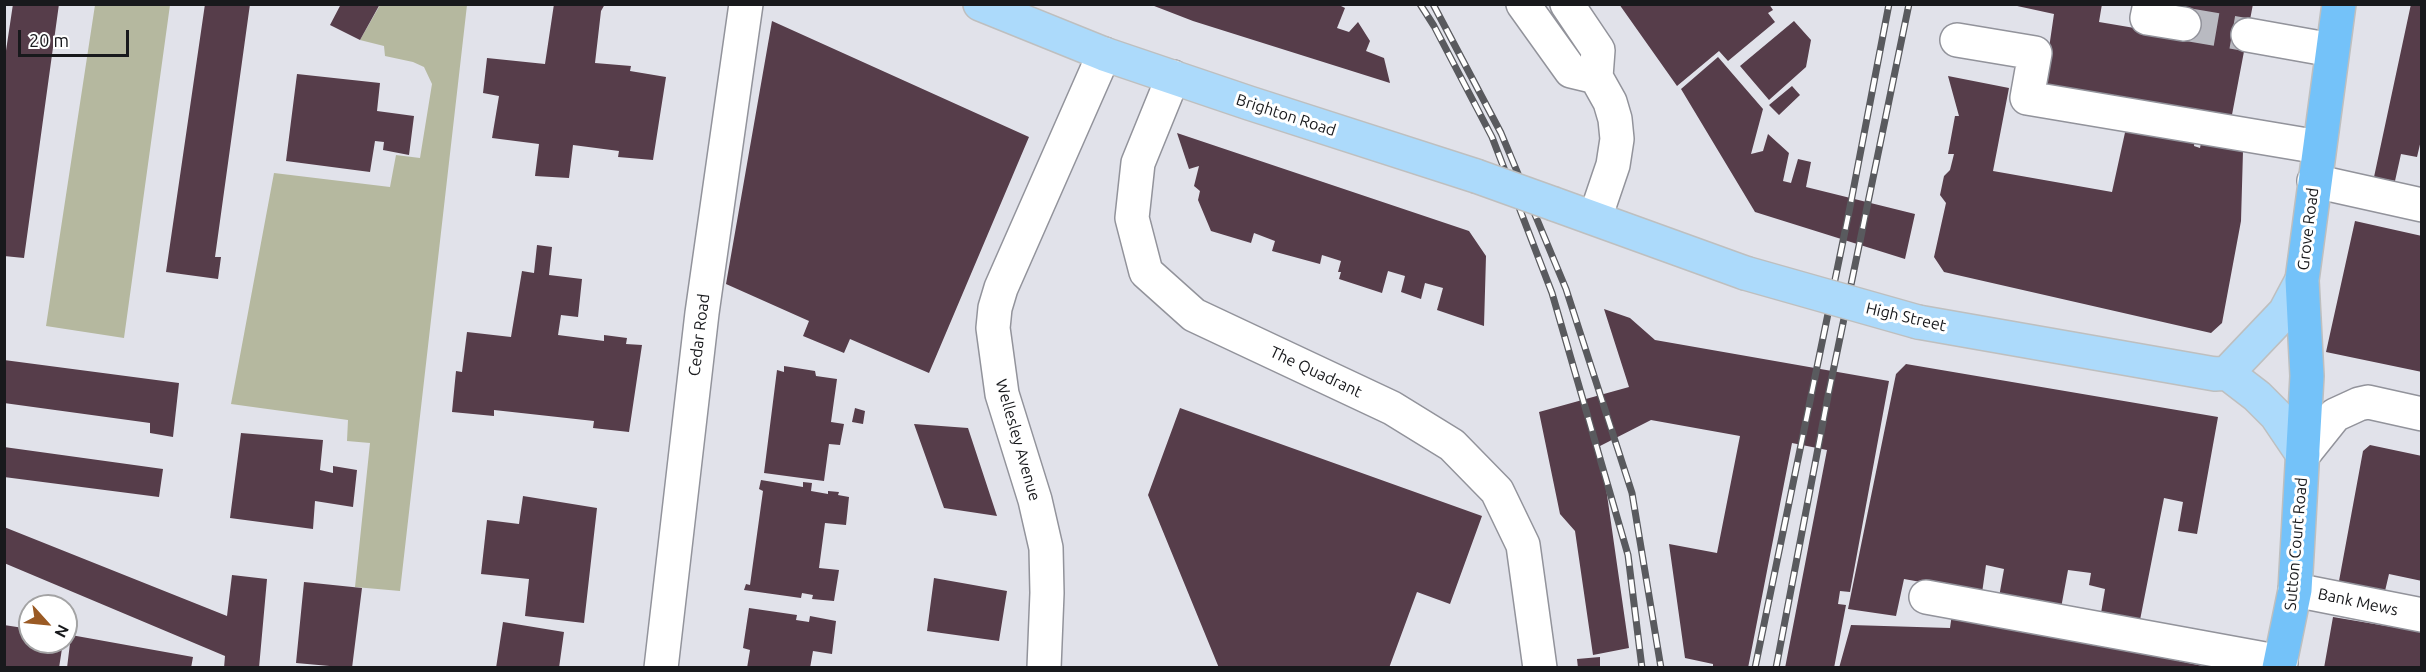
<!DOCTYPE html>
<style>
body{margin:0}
#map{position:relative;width:2426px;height:672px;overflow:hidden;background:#e1e2ea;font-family:Ubuntu,sans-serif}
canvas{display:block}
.frame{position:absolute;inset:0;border:6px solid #18191c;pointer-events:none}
.north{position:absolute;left:18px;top:594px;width:60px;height:60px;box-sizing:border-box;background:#fff;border:2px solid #a3a3a4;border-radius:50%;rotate:117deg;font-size:16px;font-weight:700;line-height:24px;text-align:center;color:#18191c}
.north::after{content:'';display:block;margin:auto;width:21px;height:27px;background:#9a5a24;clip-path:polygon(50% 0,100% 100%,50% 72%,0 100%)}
.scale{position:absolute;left:18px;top:30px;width:111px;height:27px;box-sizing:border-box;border:3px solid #18191c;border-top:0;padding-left:8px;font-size:18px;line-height:21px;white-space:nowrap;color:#18191c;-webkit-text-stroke:4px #fff;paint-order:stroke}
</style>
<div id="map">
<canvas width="2426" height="672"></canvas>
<div class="frame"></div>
<div class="north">N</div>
<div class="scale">20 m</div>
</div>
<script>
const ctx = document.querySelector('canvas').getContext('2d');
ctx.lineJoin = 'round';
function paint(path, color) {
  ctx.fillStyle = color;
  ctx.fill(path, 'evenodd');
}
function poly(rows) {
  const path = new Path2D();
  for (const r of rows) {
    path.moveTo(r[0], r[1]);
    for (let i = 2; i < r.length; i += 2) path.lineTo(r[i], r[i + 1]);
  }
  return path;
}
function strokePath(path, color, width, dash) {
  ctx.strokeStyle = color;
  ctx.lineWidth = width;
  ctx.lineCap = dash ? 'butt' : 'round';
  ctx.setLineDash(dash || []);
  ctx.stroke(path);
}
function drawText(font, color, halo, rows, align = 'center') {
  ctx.font = font + ' Ubuntu,sans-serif';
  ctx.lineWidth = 6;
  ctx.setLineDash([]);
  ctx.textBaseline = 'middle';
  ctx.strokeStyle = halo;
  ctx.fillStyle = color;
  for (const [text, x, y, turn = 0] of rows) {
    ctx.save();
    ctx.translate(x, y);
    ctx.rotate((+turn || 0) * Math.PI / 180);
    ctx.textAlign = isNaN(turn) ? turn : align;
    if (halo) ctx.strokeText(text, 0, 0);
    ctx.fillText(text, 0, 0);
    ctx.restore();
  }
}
const green = poly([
 [95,5,170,5,124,338,46,326],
 [380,5,467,5,400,591,355,587,370,443,347,441,348,420,231,404,274,173,390,187,396,155,420,158,432,84,424,67,413,62,385,56,384,46,360,40]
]);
const building = poly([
 [13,4,59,4,24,258,4,256,4,64],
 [205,4,250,4,215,257,221,257,218,279,166,272],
 [341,4,380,4,360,40,330,25],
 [554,4,605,4,601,11,595,63,631,66,630,71,666,77,653,160,618,157,619,151,573,145,569,178,535,176,539,144,492,138,499,96,483,93,487,58,545,64],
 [1149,4,1337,4,1345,8,1337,28,1349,32,1358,22,1370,41,1366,51,1384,58,1390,83,1193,21],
 [1619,4,1769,4,1773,10,1768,13,1775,22,1728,61,1719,51,1677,86],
 [2008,4,2102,4,2099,22,2182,36,2173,8,2173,4,2253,4,2231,120,2043,89,2054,14],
 [2411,4,2422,4,2422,136,2417,157,2401,154,2395,181,2374,177],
 [772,21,1029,137,929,373,850,339,844,353,803,336,809,321,726,284],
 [1794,21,1811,40,1806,67,1769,100,1740,66],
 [1718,57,1763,109,1751,154,1763,151,1768,134,1789,153,1783,181,1791,183,1798,159,1811,162,1806,187,1915,214,1905,259,1755,212,1681,89],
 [297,74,380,83,377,111,414,116,409,155,383,150,384,142,375,141,370,172,286,161],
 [1948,76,2009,88,1993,171,2112,192,2126,128,2195,137,2194,146,2200,148,2202,138,2229,142,2243,151,2241,221,2222,323,2211,333,1944,272,1934,257,1946,203,1940,195,1944,176,1950,170,1954,154,1948,154,1955,116,1959,116],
 [1792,86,1800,95,1779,115,1769,105],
 [1177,133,1469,231,1486,256,1484,326,1437,310,1443,288,1425,283,1421,299,1401,292,1405,276,1388,271,1382,293,1339,279,1341,272,1338,272,1341,261,1322,255,1320,264,1272,251,1275,241,1254,233,1251,243,1211,231,1198,200,1200,191,1194,186,1199,166,1189,169],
 [2355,221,2422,236,2422,372,2326,352],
 [537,245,552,247,549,275,582,279,578,317,561,315,558,335,604,341,604,335,627,338,626,344,642,345,629,432,593,428,594,421,494,410,494,416,452,412,456,371,462,372,467,332,511,337,522,271,534,273],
 [1604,309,1630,318,1655,340,1889,381,1850,592,1840,591,1838,604,1846,605,1834,668,1785,668,1827,450,1792,443,1748,668,1713,668,1713,664,1685,658,1669,544,1717,553,1740,436,1651,420,1600,446,1629,648,1593,655,1575,531,1560,514,1539,412,1629,387],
 [4,360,179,383,173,437,150,433,150,423,4,403],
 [1906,364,2218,417,2197,534,2178,531,2183,502,2164,498,2140,620,2101,613,2105,589,2089,585,2091,573,2068,570,2061,608,1999,597,2004,569,1986,565,1982,593,1904,579,1896,616,1848,609,1896,374],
 [784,366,815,371,816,376,837,379,831,422,844,424,840,445,829,444,824,481,764,473,777,370,784,372],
 [855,408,865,411,863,424,852,422],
 [1180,408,1482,516,1450,604,1417,592,1389,668,1219,668,1148,495],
 [914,424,968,428,997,516,944,508],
 [241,433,323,440,320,470,333,473,333,466,357,470,353,507,315,501,313,529,230,518],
 [2370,445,2422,456,2422,581,2389,574,2385,591,2339,581,2363,451],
 [4,447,163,469,159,497,4,477],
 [761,480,803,487,803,482,812,483,811,491,828,494,828,491,839,492,838,495,849,497,846,525,825,523,819,568,839,570,834,601,812,599,813,595,802,593,801,598,744,590,746,584,750,585,763,491,759,489],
 [523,496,597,508,584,623,525,616,529,579,481,574,487,520,519,524],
 [4,527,227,616,232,575,267,579,259,668,224,668,225,656,4,563],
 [934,578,1007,591,999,641,927,631],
 [304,582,362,588,352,668,296,663],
 [749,608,797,615,796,620,809,622,810,616,836,621,832,654,813,651,810,668,747,668,750,650,743,648],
 [1952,614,2203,666,2203,668,1839,668,1851,625,1950,628],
 [2333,617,2422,632,2422,668,2324,668],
 [503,622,564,632,559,668,496,668],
 [4,625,30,629,30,642,63,642,59,668,4,668],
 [71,635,193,657,191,668,67,668],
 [1600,657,1600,668,1578,668,1577,659]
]);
const minorTunnel = poly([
 [2184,24,2248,35]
]);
const minor = poly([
 [1523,4,1571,71,1596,77],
 [1567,4,1598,50,1596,77,1610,102,1615,119,1617,139,1613,165,1595,218],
 [2150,4,2147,18,2184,24],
 [2248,35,2332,50],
 [1957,40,2035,53,2027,98,2319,147],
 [1173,77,1138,163,1132,218,1146,272,1194,315,1392,408,1452,445,1497,491,1523,545,1540,668],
 [2314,181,2422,205],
 [2303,455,2335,415,2359,404,2368,402,2422,414],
 [2295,590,2422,615],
 [1926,597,2281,662],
 [661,668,702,313,746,4],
 [1044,668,1047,593,1046,548,1035,500,1002,394,993,328,995,308,1001,288,1104,54]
]);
const major = poly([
 [980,4,1104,54,1249,103,1476,176],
 [1554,204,1745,273],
 [1918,322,2215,374,2227,373,2257,396,2276,415,2303,455],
 [2227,373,2285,312,2302,280]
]);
const highway = poly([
 [2279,668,2295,590,2307,376,2302,280,2339,4]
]);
const rail = poly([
 [1420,4,1434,26,1492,137,1552,293,1628,555,1642,668],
 [1433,4,1501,133,1566,289,1632,493,1661,668],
 [1755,668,1850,207,1889,4],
 [1776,668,1828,396,1909,4]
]);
const majorBridge = poly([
 [1476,176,1554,204],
 [1745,273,1918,322]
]);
const streetNames = [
 ["Brighton Road",1286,115,18],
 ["Grove Road",2308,229,-83],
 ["High Street",1906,317,13],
 ["Cedar Road",699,335,-83],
 ["The Quadrant",1316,372,25],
 ["Wellesley Avenue",1018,440,74],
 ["Sutton Court Road",2296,544,-85],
 ["Bank Mews",2358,602,12]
];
paint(green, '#b5b89f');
paint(building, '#563d4a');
strokePath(minorTunnel, '#b9bac1', 33, [33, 16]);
strokePath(minor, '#92939b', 36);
strokePath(major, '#bebfbf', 36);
strokePath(highway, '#bebfbf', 36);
strokePath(minor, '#fff', 33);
strokePath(major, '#acdafb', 33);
strokePath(highway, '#74c2f9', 33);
strokePath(rail, '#595a5e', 7);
strokePath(rail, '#fff', 4.5, [14]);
strokePath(majorBridge, '#bebfbf', 36, []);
strokePath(majorBridge, '#acdafb', 33);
drawText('16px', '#18191c', '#fff', streetNames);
</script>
